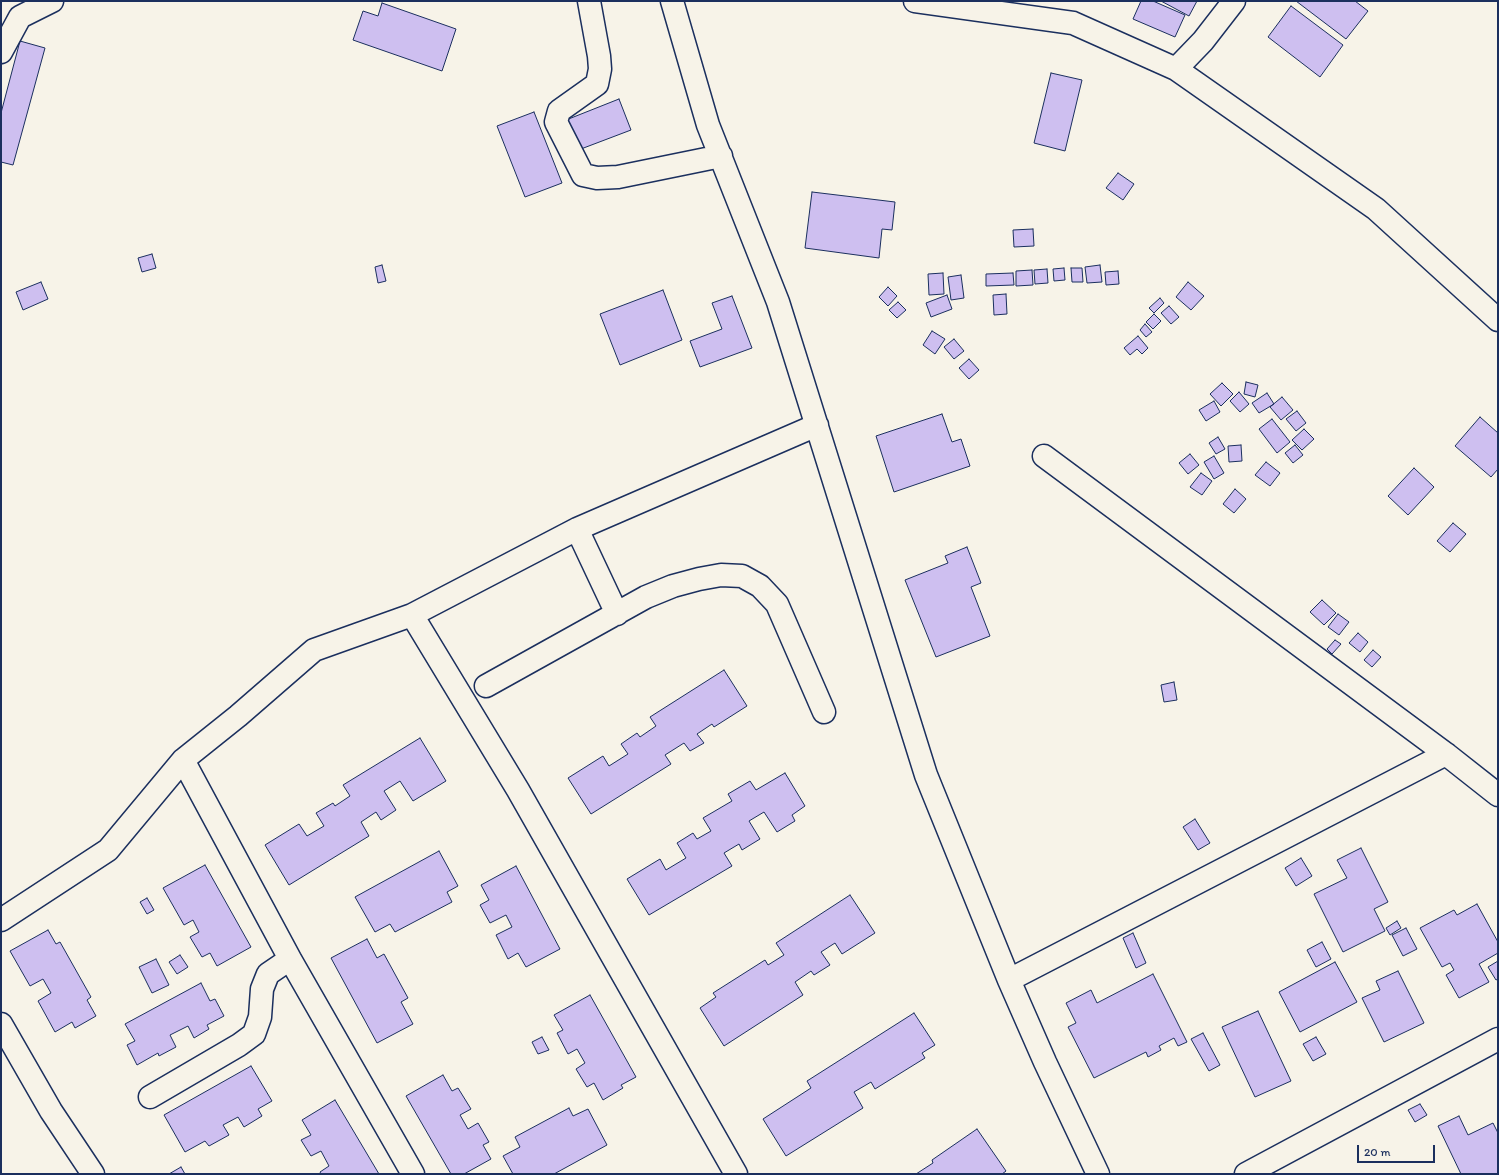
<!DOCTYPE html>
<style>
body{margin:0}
#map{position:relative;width:1499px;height:1175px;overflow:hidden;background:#f7f3e8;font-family:Itim,sans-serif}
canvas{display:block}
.frame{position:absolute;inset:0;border:2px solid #1b2f5e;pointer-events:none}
.scale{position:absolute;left:1357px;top:1145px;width:78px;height:18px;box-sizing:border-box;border:2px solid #1b2f5e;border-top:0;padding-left:5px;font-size:12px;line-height:14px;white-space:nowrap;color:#1b2f5e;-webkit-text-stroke:3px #f7f3e8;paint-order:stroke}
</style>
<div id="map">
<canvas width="1499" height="1175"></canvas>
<div class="frame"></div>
<div class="scale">20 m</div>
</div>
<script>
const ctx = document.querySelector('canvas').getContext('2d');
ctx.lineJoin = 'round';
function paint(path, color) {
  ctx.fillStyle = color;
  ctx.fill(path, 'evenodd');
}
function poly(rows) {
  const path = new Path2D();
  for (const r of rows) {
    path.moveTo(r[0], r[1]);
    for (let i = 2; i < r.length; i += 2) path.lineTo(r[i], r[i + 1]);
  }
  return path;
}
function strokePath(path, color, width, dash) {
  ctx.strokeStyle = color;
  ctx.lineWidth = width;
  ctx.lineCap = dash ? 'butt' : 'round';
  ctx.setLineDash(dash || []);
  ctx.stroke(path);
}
const building = poly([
 [1141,1,1153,1,1185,15,1175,37,1133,19,1141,1],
 [1161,1,1197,1,1189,16,1161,1],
 [1296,1,1355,1,1368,11,1346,39,1296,1],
 [382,3,456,29,442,71,353,40,363,11,378,16,382,3],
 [1291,6,1343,45,1320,77,1268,37,1291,6],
 [20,41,45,48,13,165,1,162,1,113,20,41],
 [1051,73,1082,80,1065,151,1034,143,1051,73],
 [619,99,631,130,573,152,561,122,619,99],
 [534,112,562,183,525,197,497,126,534,112],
 [1118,173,1134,184,1123,200,1106,188,1118,173],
 [812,192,895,202,892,230,882,229,879,258,805,248,812,192],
 [1033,229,1034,246,1014,247,1013,230,1033,229],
 [152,254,156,268,142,272,138,258,152,254],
 [382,265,386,281,378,283,375,267,382,265],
 [1100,265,1102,282,1087,283,1085,267,1100,265],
 [1064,268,1065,280,1054,281,1053,269,1064,268],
 [1071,268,1082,268,1083,282,1072,282,1071,268],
 [1047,269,1048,283,1035,284,1034,270,1047,269],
 [1032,270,1033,285,1016,286,1016,271,1032,270],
 [1118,271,1119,284,1106,285,1105,272,1118,271],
 [943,273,944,294,929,295,928,274,943,273],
 [1013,273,1014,285,986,286,986,274,1013,273],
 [961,275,964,298,951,300,948,277,961,275],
 [41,282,48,299,23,310,16,292,41,282],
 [1188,282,1204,296,1191,310,1176,297,1188,282],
 [888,287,897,296,888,306,879,297,888,287],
 [663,290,682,340,620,365,600,314,663,290],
 [1006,294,1007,314,994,315,993,295,1006,294],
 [947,295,952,309,931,317,926,303,947,295],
 [732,296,752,348,700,367,690,341,722,329,712,303,732,296],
 [1160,298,1164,303,1154,313,1149,308,1160,298],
 [898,302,906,310,897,318,889,310,898,302],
 [1169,306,1179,317,1171,324,1161,313,1169,306],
 [1154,314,1161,321,1153,329,1146,322,1154,314],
 [1145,324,1152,332,1146,337,1140,330,1145,324],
 [932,331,945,339,935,354,923,345,932,331],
 [1138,336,1148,348,1142,354,1137,349,1130,355,1124,348,1138,336],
 [954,339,964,351,954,359,944,347,954,339],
 [969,359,979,370,969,379,959,368,969,359],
 [1246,382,1258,385,1255,397,1244,394,1246,382],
 [1222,383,1233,394,1221,406,1210,394,1222,383],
 [1239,392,1249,404,1240,412,1230,401,1239,392],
 [1267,393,1274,404,1259,413,1252,403,1267,393],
 [1282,397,1293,410,1281,420,1270,407,1282,397],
 [1214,401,1220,412,1206,421,1199,410,1214,401],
 [1297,411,1306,423,1296,431,1286,419,1297,411],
 [942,414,952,442,961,439,970,466,894,492,876,436,942,414],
 [1480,417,1498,433,1498,469,1491,477,1455,446,1480,417],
 [1272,419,1290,442,1277,453,1259,429,1272,419],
 [1304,429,1314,439,1302,450,1292,440,1304,429],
 [1218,437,1225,449,1216,454,1209,443,1218,437],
 [1241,445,1242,461,1229,462,1228,446,1241,445],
 [1295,445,1303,455,1293,463,1285,453,1295,445],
 [1190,454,1199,465,1188,474,1179,463,1190,454],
 [1214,456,1224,473,1214,479,1204,462,1214,456],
 [1266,462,1280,473,1270,486,1255,475,1266,462],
 [1414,468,1434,487,1408,515,1388,496,1414,468],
 [1201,473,1212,481,1202,495,1190,487,1201,473],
 [1235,489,1246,499,1234,513,1223,504,1235,489],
 [1453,523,1466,534,1450,552,1437,541,1453,523],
 [967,547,981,583,971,587,990,636,936,657,905,580,948,563,945,556,967,547],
 [1322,600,1336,613,1324,625,1310,612,1322,600],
 [1338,614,1349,622,1339,635,1328,627,1338,614],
 [1358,633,1368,642,1360,652,1349,643,1358,633],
 [1335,640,1341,644,1332,654,1327,649,1335,640],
 [1373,650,1381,657,1372,667,1364,660,1373,650],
 [724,670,747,706,714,727,712,724,697,734,704,743,690,751,684,743,665,755,671,764,591,814,568,778,603,756,609,766,628,754,621,744,637,733,640,737,656,726,650,717,724,670],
 [1174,682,1177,700,1164,702,1161,685,1174,682],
 [420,738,446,781,413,801,400,781,384,791,396,810,381,820,376,812,361,822,369,836,289,885,265,845,299,824,307,836,324,826,316,813,333,803,335,806,350,796,343,785,420,738],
 [785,773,805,806,792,815,795,821,777,832,764,812,749,821,760,839,742,850,739,844,724,853,732,866,649,915,627,879,660,859,666,870,686,858,677,843,693,833,697,839,711,831,703,818,732,801,728,794,750,781,756,790,785,773],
 [1195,819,1210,843,1198,850,1183,827,1195,819],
 [1361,848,1388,902,1374,909,1385,931,1343,952,1314,894,1347,878,1337,860,1361,848],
 [439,851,458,886,447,892,452,902,395,932,390,924,375,932,355,897,439,851],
 [1301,858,1312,876,1296,886,1285,868,1301,858],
 [205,865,251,947,217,966,210,953,202,957,190,937,199,932,193,920,184,925,163,888,205,865],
 [516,866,560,949,526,967,518,953,508,959,496,935,512,927,506,915,490,923,480,905,489,900,481,885,516,866],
 [850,895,875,933,842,954,835,943,821,952,830,965,814,975,811,971,795,982,803,995,724,1046,700,1008,716,997,713,993,765,960,768,965,784,955,776,943,850,895],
 [147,898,154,910,147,914,140,902,147,898],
 [1477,904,1498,942,1498,953,1479,964,1489,982,1459,998,1446,975,1454,970,1450,963,1442,967,1420,928,1454,910,1457,915,1477,904],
 [1397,921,1401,928,1390,935,1386,928,1397,921],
 [1406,928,1417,949,1403,956,1392,935,1406,928],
 [48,930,56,944,60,942,91,997,87,1000,96,1016,75,1028,72,1022,55,1032,38,1001,51,993,43,979,30,986,10,951,48,930],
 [1133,933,1146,963,1136,968,1123,938,1133,933],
 [367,939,377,958,384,954,408,998,401,1002,413,1024,377,1043,331,958,367,939],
 [1322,942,1331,959,1316,967,1307,950,1322,942],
 [180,955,188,967,177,974,169,962,180,955],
 [156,959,169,985,152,993,139,967,156,959],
 [1498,961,1498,979,1496,980,1488,967,1498,961],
 [1335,962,1357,1002,1300,1032,1279,992,1335,962],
 [1398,971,1424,1023,1384,1042,1362,998,1380,990,1376,981,1398,971],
 [1153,974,1187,1042,1178,1046,1174,1038,1159,1046,1161,1050,1148,1057,1146,1052,1094,1078,1068,1027,1076,1023,1066,1003,1091,990,1097,1003,1153,974],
 [201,983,210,1001,215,999,224,1016,207,1025,209,1029,194,1038,188,1026,170,1035,176,1047,159,1056,158,1053,137,1065,127,1045,135,1041,125,1024,201,983],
 [590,995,636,1077,621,1085,623,1088,603,1100,594,1083,587,1087,576,1069,585,1063,577,1049,568,1054,557,1033,563,1030,554,1015,590,995],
 [1258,1011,1291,1081,1255,1097,1222,1027,1258,1011],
 [914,1013,935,1045,922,1053,925,1058,875,1089,871,1082,854,1092,863,1108,786,1156,763,1119,811,1088,807,1081,914,1013],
 [1203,1033,1220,1065,1209,1071,1191,1039,1203,1033],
 [542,1037,549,1050,538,1054,532,1042,542,1037],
 [1316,1037,1326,1054,1313,1061,1303,1044,1316,1037],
 [251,1066,272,1101,258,1109,262,1116,244,1127,238,1117,223,1125,229,1135,209,1146,205,1141,185,1152,164,1115,251,1066],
 [443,1075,452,1091,458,1088,471,1109,460,1115,468,1129,478,1123,489,1142,483,1145,491,1159,464,1174,451,1174,406,1096,443,1075],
 [335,1100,379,1174,321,1174,320,1172,329,1166,321,1151,311,1156,301,1140,311,1135,302,1120,335,1100],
 [1420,1104,1427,1115,1415,1122,1408,1110,1420,1104],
 [569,1108,573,1116,588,1109,607,1145,554,1174,513,1174,503,1156,520,1147,515,1137,569,1108],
 [1459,1116,1468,1135,1493,1123,1498,1133,1498,1174,1461,1174,1438,1126,1459,1116],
 [977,1129,1006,1171,1002,1174,916,1174,933,1163,932,1160,977,1129],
 [181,1167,185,1174,169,1174,181,1167]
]);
const minor = poly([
 [589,1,599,56,600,69,597,84,559,111,556,122,583,175,597,178,618,177,721,156],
 [672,1,708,125,778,302,926,775,1009,980,1045,1062,1098,1174],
 [915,1,1073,23,1176,69,1376,209,1498,320],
 [1,52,20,17,52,1],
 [1176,69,1203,41,1234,1],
 [1044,456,1446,754,1498,795],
 [577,529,617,614],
 [412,615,518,790,736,1174],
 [486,686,646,597,673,586,699,579,721,575,742,576,760,586,777,604,824,712],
 [183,760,290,959,413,1174],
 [1,920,108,850,183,760,238,716,314,650,412,615,577,529,817,425],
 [1009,980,1446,754],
 [1,1024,51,1111,93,1174],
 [150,1097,239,1045,254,1034,260,1017,262,989,268,974,290,959],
 [1246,1174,1498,1039]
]);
paint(building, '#cebff0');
strokePath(building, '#1b2f5e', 1);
strokePath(minor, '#1b2f5e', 25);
strokePath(minor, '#f7f3e8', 22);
</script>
